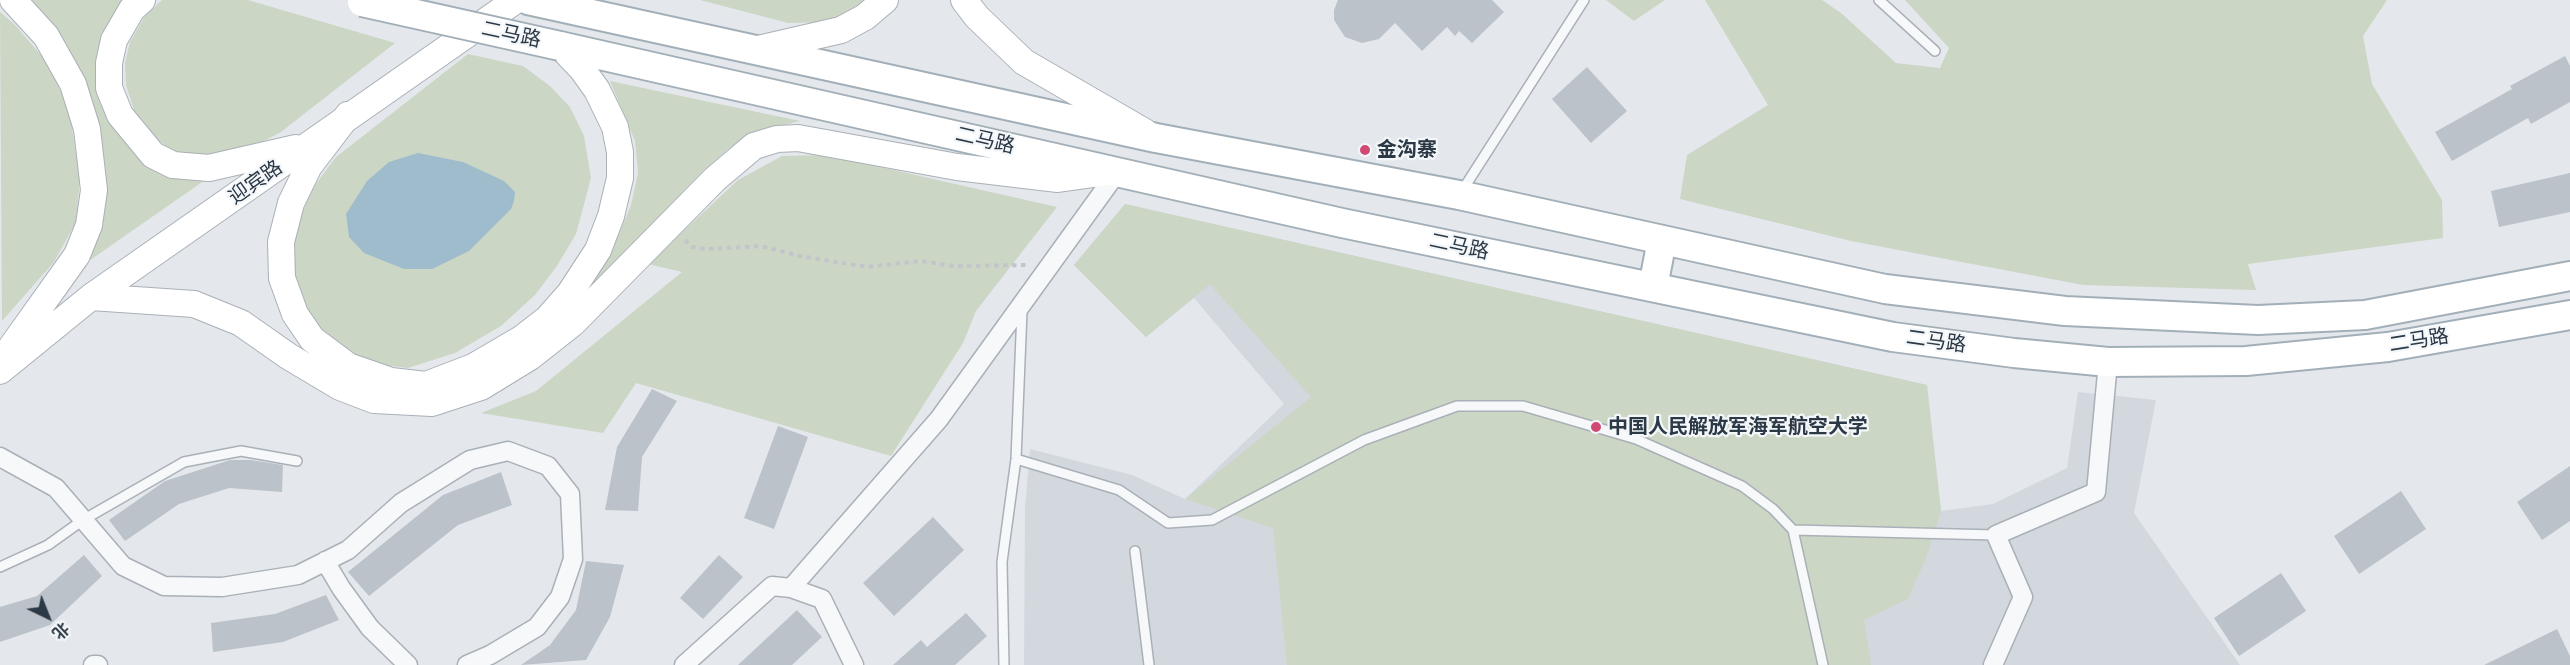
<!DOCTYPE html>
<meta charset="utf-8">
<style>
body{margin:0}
#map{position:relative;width:2570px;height:665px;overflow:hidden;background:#e4e8ec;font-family:Arial,"Noto Sans SC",sans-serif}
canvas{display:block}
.north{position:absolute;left:18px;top:587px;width:60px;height:60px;-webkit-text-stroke:4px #f4f7f9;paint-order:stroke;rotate:137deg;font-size:16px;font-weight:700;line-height:24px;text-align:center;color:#2b3845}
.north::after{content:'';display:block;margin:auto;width:21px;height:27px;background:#2b3845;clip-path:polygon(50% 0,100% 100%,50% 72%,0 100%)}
</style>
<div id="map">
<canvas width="2570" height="665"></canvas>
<div class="north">北</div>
</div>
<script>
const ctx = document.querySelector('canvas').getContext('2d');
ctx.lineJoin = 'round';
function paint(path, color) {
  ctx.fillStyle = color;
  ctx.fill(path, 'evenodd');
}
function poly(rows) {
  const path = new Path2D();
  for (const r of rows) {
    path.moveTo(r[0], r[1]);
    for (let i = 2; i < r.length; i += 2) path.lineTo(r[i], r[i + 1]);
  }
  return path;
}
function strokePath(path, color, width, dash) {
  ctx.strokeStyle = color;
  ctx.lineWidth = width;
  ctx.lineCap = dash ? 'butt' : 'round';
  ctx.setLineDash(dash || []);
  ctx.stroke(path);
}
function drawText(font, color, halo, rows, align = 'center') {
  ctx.font = font + ' Arial,"Noto Sans SC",sans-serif';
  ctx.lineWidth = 4.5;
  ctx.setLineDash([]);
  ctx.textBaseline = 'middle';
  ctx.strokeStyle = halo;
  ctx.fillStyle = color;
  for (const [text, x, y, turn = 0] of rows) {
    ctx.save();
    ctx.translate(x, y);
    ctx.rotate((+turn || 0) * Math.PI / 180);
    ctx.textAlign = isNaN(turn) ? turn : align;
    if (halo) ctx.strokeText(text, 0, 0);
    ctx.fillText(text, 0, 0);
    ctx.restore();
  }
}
const built = poly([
 [1125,204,1927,385,1941,511,1993,504,2067,468,2078,392,2156,400,2134,513,2240,665,1024,665,1025,509,1030,449,1132,475,1185,499,1284,404,1194,298,1146,337,1074,265]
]);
const green = poly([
 [32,0,126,0,107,112,118,134,134,151,208,178,73,272,100,198,45,18],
 [162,0,248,0,395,43,281,132,245,151,212,161,186,157,168,148,150,133,135,113,126,85,125,63,130,42,145,16],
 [700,0,867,0,853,12,829,22,788,23],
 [1606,0,1665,0,1634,21],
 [1705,0,1822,0,1841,13,1896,63,1940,68,1949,48,1905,0,2387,0,2363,36,2372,84,2442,200,2443,238,2248,264,2256,290,2083,285,1851,241,1680,199,1687,155,1768,105],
 [0,12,14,24,47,62,69,109,80,178,76,222,54,262,2,321],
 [468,54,523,66,550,86,570,107,584,136,591,178,576,234,557,266,535,295,501,326,455,353,408,368,367,363,331,342,310,319,296,291,293,262,295,229,312,189,336,157],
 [610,81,800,121,772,128,728,149,705,169,645,231,582,300,619,234,631,205,638,173,635,141],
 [827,155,1057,207,976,311,963,343,891,456,636,383,603,433,481,413,536,391,682,272,648,264,738,180,782,156],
 [1125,204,1927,385,1941,511,1926,558,1908,599,1864,620,1871,665,1287,665,1273,528,1185,499,1311,397,1210,284,1146,337,1074,265]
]);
const water = poly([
 [418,153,463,162,504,181,515,192,514,201,511,209,469,251,432,269,404,269,364,253,349,237,346,214,367,181,389,162]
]);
const building = poly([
 [1338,0,1492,0,1504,12,1472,43,1459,31,1455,36,1447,27,1422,51,1395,23,1379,39,1362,43,1345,37,1334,20,1334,10],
 [2565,56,2570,66,2570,102,2531,124,2528,118,2452,161,2435,132,2512,89,2510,86],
 [1587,67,1627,111,1591,143,1552,99],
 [2570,173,2570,212,2499,227,2491,191],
 [652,389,677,401,642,457,638,511,605,510,617,447],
 [778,426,808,437,774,529,744,518],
 [230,460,251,460,283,465,282,492,229,488,179,504,125,541,109,520,165,481],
 [2570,466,2570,521,2542,540,2517,502],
 [501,472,512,505,458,525,369,596,348,572,443,495],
 [2401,491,2426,529,2359,574,2334,536],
 [933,517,964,550,894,616,863,583],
 [84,555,102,576,50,625,0,642,0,607,37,596],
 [719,555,743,577,703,619,680,598],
 [586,561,624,565,610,617,586,660,521,665,550,645,576,610],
 [2281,573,2306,611,2239,656,2214,618],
 [326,595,339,620,283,642,213,652,211,623,275,614],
 [797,610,822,637,792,665,738,665],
 [966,613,987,636,955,665,893,665,921,640,927,647],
 [2557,629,2570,656,2570,665,2484,665]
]);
const path = poly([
 [685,240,692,247,707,249,761,246,800,256,867,267,921,261,954,266,1027,265]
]);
const service = poly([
 [1879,0,1935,51],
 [1462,191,1584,0],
 [1016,459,1119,490,1168,523,1212,520,1364,440,1457,406,1523,406,1636,439,1742,486,1773,509,1793,530,1823,665],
 [1793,530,1996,535],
 [1135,551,1149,665],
 [0,567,48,545,83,520,184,462,241,451,297,461],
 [1004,665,1002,562,1016,459,1022,311]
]);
const minor = poly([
 [0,457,56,488,123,566,164,586,222,587,298,575,348,550,401,503,470,460,508,451,548,466,570,494,573,559,560,597,537,627,490,655,467,665],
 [325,561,341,588,370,628,408,665],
 [791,588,939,419,1118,171],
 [93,665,98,665],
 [684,665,772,586,791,588,822,599,854,665],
 [1993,665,2023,597,1996,535,2096,492,2108,362]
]);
const secondary = poly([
 [142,0,132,9,114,40,109,63,109,88,120,115,153,155,173,165,209,168,296,148],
 [964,0,977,17,1024,62,1145,132],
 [754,50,841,30,865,17,885,0],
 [348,115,309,166,291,203,281,242,282,278,295,314,312,339,348,366,391,381,426,385,473,367,521,339,547,319,570,293,598,250,611,216,620,178,620,152,615,127,597,90,582,69,560,46],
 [91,297,194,304,241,323,288,356,340,387,374,400,432,403,481,387,530,357,573,323,715,179,754,146,777,139,798,138,957,167,1058,179,1108,172],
 [5,356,77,255,89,225,94,190,87,129,73,84,46,36,13,0],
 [0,371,91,297,516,0]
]);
const primary = poly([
 [528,0,1156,138,1459,195,1885,289,2065,311,2258,320,2365,315,2570,276],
 [560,46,1342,223,1893,337,2014,353,2108,362,2246,361,2388,347,2570,315],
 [1653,287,1662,240]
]);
const primaryBridge = poly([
 [362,2,560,46]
]);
const markers = [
 [1365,150,6,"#d04973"],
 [1596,427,6,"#d04973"]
];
const streetNames = [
 ["二马路",511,35,12],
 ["二马路",985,141,13],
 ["迎宾路",256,183,-35],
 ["二马路",1459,247,12],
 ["二马路",2419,341,-9],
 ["二马路",1936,342,8]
];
const poiNames = [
 ["金沟寨",1377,150],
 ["中国人民解放军海军航空大学",1608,427]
];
paint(built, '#d2d8de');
paint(green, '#ccd6c5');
paint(water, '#9fbccc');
paint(building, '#bbc2ca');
strokePath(service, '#a9b0b7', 12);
strokePath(minor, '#a9b0b7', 21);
strokePath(secondary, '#a9b0b7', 28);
strokePath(primary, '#a3afb8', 32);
strokePath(path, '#c2c6cb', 4, [4.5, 4.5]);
strokePath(service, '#f7f8fa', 9);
strokePath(minor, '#f7f8fa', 18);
strokePath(secondary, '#fff', 26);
strokePath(primary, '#fff', 28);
strokePath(primaryBridge, '#a3afb8', 32, []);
strokePath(primaryBridge, '#fff', 28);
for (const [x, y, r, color] of markers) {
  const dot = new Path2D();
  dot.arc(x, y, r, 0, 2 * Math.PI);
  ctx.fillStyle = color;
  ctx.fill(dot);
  strokePath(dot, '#f4f7f9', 2);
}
drawText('20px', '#2b3845', '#f4f7f9', streetNames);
drawText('bold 20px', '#2b3845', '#f4f7f9', poiNames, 'left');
</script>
